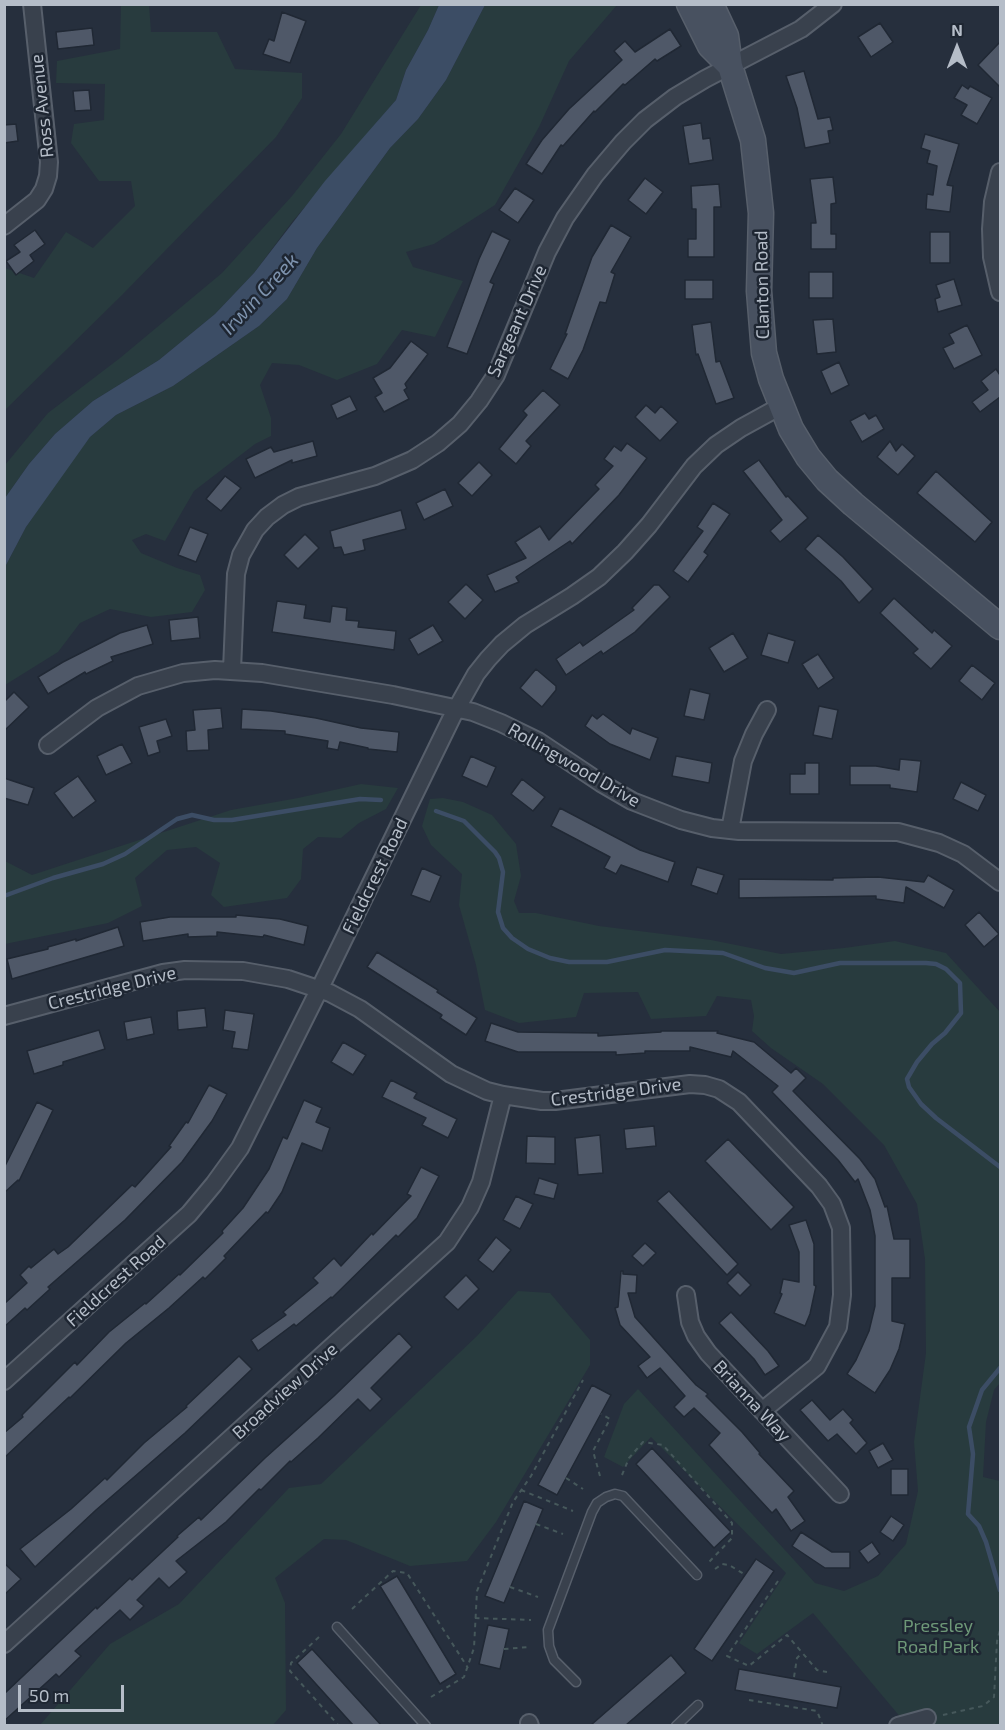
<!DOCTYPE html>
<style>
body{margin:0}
#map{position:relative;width:1005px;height:1730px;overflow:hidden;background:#262f3d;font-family:"Exo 2",sans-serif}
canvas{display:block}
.frame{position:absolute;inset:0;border:6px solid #b5bdc8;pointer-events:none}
.north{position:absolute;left:927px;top:18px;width:60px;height:60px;-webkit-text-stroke:4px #1e2632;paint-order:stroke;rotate:0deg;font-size:16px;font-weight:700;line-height:24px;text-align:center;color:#b5bdc8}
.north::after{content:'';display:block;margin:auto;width:21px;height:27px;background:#b5bdc8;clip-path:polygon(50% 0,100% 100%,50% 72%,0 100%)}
.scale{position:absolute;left:18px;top:1685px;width:106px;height:27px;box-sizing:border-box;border:3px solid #b5bdc8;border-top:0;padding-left:8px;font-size:18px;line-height:21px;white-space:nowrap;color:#b5bdc8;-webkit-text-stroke:4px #1e2632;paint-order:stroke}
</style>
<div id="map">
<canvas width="1005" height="1730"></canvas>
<div class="frame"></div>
<div class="north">N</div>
<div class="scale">50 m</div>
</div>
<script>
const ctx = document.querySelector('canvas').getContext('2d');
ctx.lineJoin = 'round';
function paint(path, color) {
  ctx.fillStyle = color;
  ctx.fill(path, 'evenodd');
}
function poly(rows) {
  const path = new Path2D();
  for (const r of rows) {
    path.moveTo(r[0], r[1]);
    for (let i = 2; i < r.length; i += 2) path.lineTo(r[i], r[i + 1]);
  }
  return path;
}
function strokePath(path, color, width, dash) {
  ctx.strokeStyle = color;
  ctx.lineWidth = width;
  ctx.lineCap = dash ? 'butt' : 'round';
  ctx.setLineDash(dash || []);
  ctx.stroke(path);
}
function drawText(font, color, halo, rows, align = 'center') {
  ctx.font = font + ' "Exo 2",sans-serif';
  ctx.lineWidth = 5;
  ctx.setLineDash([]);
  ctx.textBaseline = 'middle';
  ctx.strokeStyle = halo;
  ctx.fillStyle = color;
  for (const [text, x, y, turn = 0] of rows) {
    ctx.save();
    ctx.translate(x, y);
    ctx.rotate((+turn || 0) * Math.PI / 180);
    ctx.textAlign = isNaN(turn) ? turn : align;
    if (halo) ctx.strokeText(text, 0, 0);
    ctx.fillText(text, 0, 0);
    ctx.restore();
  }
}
const green = poly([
 [149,4,151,32,217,32,235,69,302,73,302,98,276,137,122,295,5,410,5,268,34,278,66,232,93,248,135,206,131,181,99,181,71,143,74,124,104,120,105,84,56,83,57,61,120,49,121,5],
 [421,5,439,5,428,30,406,70,396,100,292,222,254,273,215,314,159,360,93,401,55,434,29,464,5,498,5,465,48,413,120,358,222,273,292,196,341,134],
 [485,5,617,5,569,61,539,127,495,205,434,244,406,252,413,267,463,281,435,337,402,330,377,364,337,380,299,365,272,363,260,385,271,418,271,436,255,444,194,491,165,541,146,534,132,540,141,553,177,568,200,575,205,590,192,612,151,617,110,609,80,623,58,652,5,685,5,567,26,527,69,464,90,437,116,415,173,386,259,326,287,299,317,248,390,148,418,119,446,80],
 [361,784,398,788,386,809,359,823,341,838,318,837,303,849,301,879,287,898,224,907,211,895,220,863,196,847,167,850,135,878,142,906,108,923,5,944,5,861,32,875,231,810,298,798],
 [443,798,463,802,492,815,516,844,521,876,514,901,519,913,536,913,599,926,711,940,781,954,844,948,895,941,946,953,1000,1012,1000,1383,994,1390,986,1422,983,1477,1000,1481,1000,1725,907,1725,813,1613,757,1654,739,1643,786,1573,651,1437,623,1467,604,1457,624,1404,638,1389,815,1583,844,1591,878,1576,906,1544,918,1491,914,1442,926,1353,925,1259,917,1204,884,1145,823,1084,771,1048,752,1031,754,1016,751,1000,717,996,706,1016,651,1019,638,992,584,993,576,1017,519,1023,485,1010,476,965,459,905,462,874,431,845,422,826,430,799],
 [518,1291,550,1293,590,1340,590,1365,496,1522,467,1561,410,1566,346,1540,324,1539,275,1578,285,1603,286,1710,273,1725,40,1725,110,1644,179,1604,289,1488,321,1484,477,1336]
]);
const water = poly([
 [439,5,485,5,446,80,418,119,390,148,317,248,287,299,259,326,173,386,116,415,90,437,26,527,5,567,5,498,29,464,55,434,93,401,159,360,215,314,254,273,325,181,396,100,406,70,428,30]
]);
const stream = poly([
 [436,811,464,821,495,852,499,858,503,872,498,912,503,928,512,938,528,949,550,958,569,962,607,962,665,950,723,953,765,968,794,973,840,963,926,963,936,964,946,969,960,983,961,1013,945,1033,932,1044,917,1062,907,1079,909,1087,921,1104,936,1118,1000,1167],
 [4,896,53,878,103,864,125,854,177,819,192,815,214,820,232,820,360,799,381,800],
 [1000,1368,982,1390,969,1427,973,1454,968,1514,979,1526,986,1542,1000,1590]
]);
const building = poly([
 [282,12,306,21,290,63,263,54,269,39,274,41,282,12],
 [880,23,893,42,871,57,858,37,880,23],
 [92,28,94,45,58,49,56,32,92,28],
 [670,29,681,46,657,61,655,59,625,85,623,84,595,112,594,111,563,146,561,145,542,174,526,164,542,140,569,109,622,60,614,51,625,41,635,52,670,29],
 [1000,42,1000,87,978,65,1000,42],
 [804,71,818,119,830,117,833,130,828,131,830,143,805,148,797,108,786,76,804,71],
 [962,85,968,89,970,86,992,98,977,124,961,115,967,105,954,98,962,85],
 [89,90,91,110,75,111,73,91,89,90],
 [701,123,703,139,710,138,713,160,689,164,683,126,701,123],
 [16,124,18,141,4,143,4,125,16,124],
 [925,134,959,144,947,185,953,186,950,212,926,209,927,194,933,195,937,166,927,163,930,151,921,148,925,134],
 [833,177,836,203,831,204,831,234,836,234,836,249,811,249,811,223,816,223,810,179,833,177],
 [645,178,663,192,646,214,628,200,645,178],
 [719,184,721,207,714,207,714,257,688,257,688,239,696,239,696,209,692,209,691,186,719,184],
 [515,188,534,200,518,223,499,210,515,188],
 [611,225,631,237,611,272,615,274,606,303,600,302,583,350,568,379,550,369,567,334,565,334,592,257,611,225],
 [35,230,45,244,30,255,34,261,16,275,6,261,20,252,14,245,35,230],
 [492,231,510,240,490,282,494,284,467,354,447,347,479,259,492,231],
 [930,232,950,232,950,263,930,263,930,232],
 [809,272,833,272,833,298,809,298,809,272],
 [954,279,962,305,938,312,935,299,940,297,936,285,954,279],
 [685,280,713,280,713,299,685,299,685,280],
 [833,319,836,352,817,354,813,320,833,319],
 [711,322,716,362,720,361,734,398,716,404,698,354,696,355,692,325,711,322],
 [967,325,982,355,954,369,943,348,954,343,949,334,967,325],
 [411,341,428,354,405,384,407,388,404,390,409,399,384,412,375,397,382,393,373,378,390,368,411,341],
 [839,362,849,385,831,394,821,371,839,362],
 [996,369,1000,375,1000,397,980,412,972,402,988,390,981,381,996,369],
 [543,390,560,405,526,441,531,446,516,464,499,449,527,415,523,411,543,390],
 [350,396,357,410,337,419,331,405,350,396],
 [646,405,655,413,661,406,678,422,660,441,635,417,646,405],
 [865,413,869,419,876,415,884,429,862,442,850,421,865,413],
 [313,441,317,456,292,463,292,460,255,478,246,459,271,447,274,452,313,441],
 [890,441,896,451,902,444,915,456,898,475,877,457,890,441],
 [627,443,647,458,619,495,572,544,570,541,516,577,519,582,495,592,487,575,526,558,515,542,540,526,549,540,599,489,595,485,613,466,604,459,614,446,621,451,627,443],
 [759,460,786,497,788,496,808,518,780,542,770,531,782,520,743,471,759,460],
 [479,462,492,475,472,496,458,483,479,462],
 [936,471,992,522,975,542,917,493,936,471],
 [225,476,241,488,221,511,206,499,225,476],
 [445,489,453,506,424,520,416,503,445,489],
 [713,503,730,514,704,552,708,555,688,582,673,571,703,531,697,527,713,503],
 [401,510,406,529,363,540,365,550,344,555,341,547,334,548,330,531,401,510],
 [190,527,208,534,196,562,178,555,190,527],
 [305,534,319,548,298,569,284,555,305,534],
 [818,535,843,557,873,589,859,603,841,581,805,549,818,535],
 [466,584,483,600,465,619,448,602,466,584],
 [654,585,659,585,670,597,635,632,603,654,601,651,566,675,556,659,580,642,583,646,634,610,632,608,654,585],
 [894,598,932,633,934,630,952,646,931,669,913,653,918,649,880,613,894,598],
 [277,601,306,605,304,618,330,622,332,606,347,608,346,620,359,621,358,627,396,631,394,650,272,632,277,601],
 [198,617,200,638,171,641,169,620,198,617],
 [147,625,153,644,111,657,113,661,86,674,85,672,48,694,38,677,63,662,120,633,147,625],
 [433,625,443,641,418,655,409,639,433,625],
 [733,633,748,658,724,672,709,648,733,633],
 [768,633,795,641,788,663,761,655,768,633],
 [818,654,834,678,818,689,802,664,818,654],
 [972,665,995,683,982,700,959,681,972,665],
 [536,669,556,686,556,690,542,707,520,688,536,669],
 [690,689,710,694,704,720,684,716,690,689],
 [14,692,29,707,4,731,4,702,14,692],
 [819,706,838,710,832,739,813,735,819,706],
 [221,708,223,728,208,730,209,750,187,751,186,731,195,730,193,710,221,708],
 [242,709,271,711,316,718,361,728,399,732,397,752,368,749,368,748,340,742,338,750,327,748,328,741,285,734,285,731,241,729,242,709],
 [603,714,630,734,632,728,658,738,650,760,610,744,585,726,592,715,597,719,603,714],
 [166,719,172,736,157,741,160,752,148,756,139,727,166,719],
 [122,744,132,763,106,775,97,756,122,744],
 [471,756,496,767,487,787,462,776,471,756],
 [676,756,712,763,709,783,672,776,676,756],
 [900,759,921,761,917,792,890,788,890,785,850,785,850,766,876,766,899,770,900,759],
 [805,763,819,763,819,794,790,794,790,774,805,774,805,763],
 [78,776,96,801,73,818,54,793,78,776],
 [4,778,34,788,28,805,4,798,4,778],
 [522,779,545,797,533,811,511,794,522,779],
 [961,782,986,795,978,811,953,799,961,782],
 [560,808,640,850,675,862,668,882,621,865,616,874,604,868,610,857,551,826,560,808],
 [697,867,724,875,717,894,691,885,697,867],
 [422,868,441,876,430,902,411,895,422,868],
 [928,875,954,890,944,908,906,887,904,903,876,899,876,896,739,898,739,879,833,880,833,878,878,877,924,882,928,875],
 [979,912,999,934,984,947,965,925,979,912],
 [236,915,280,919,308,926,304,945,264,935,263,937,217,932,217,936,188,937,188,934,143,941,140,922,170,917,236,917,236,915],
 [118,927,124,946,12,979,7,959,48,949,48,947,76,939,76,941,118,927],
 [377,952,438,990,437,992,477,1018,466,1035,440,1018,442,1015,367,967,377,952],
 [205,1008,207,1027,178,1030,177,1011,205,1008],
 [225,1010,254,1014,248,1050,232,1048,235,1032,223,1030,225,1010],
 [151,1017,154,1034,127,1040,124,1022,151,1017],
 [491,1023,518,1032,598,1033,598,1036,661,1032,661,1031,718,1031,717,1033,754,1042,791,1073,796,1068,806,1078,793,1091,860,1159,875,1179,885,1207,887,1206,894,1239,910,1239,910,1278,892,1278,892,1321,905,1324,899,1349,890,1370,875,1393,847,1374,856,1360,869,1331,875,1306,875,1236,870,1210,858,1179,855,1182,838,1160,772,1092,778,1086,733,1051,731,1057,690,1047,690,1051,645,1051,645,1053,616,1055,616,1052,518,1052,485,1041,491,1023],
 [99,1030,105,1049,63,1062,63,1065,34,1074,27,1051,99,1030],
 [343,1042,366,1055,353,1075,331,1062,343,1042],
 [391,1080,417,1093,414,1098,457,1119,448,1138,422,1125,426,1118,382,1097,391,1080],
 [209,1085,227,1094,212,1121,182,1162,125,1220,48,1287,50,1289,27,1310,25,1308,4,1327,4,1304,27,1283,20,1275,29,1266,31,1268,54,1249,58,1254,68,1247,132,1185,135,1187,171,1147,169,1146,186,1122,188,1123,209,1085],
 [304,1100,322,1108,316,1122,330,1128,322,1151,302,1143,282,1192,268,1213,266,1212,224,1256,226,1258,205,1279,203,1277,169,1308,126,1343,70,1398,69,1397,4,1458,4,1433,23,1417,22,1415,75,1362,77,1365,109,1332,145,1303,146,1304,179,1274,180,1275,223,1233,222,1231,243,1208,269,1169,283,1137,287,1139,304,1100],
 [37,1102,53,1110,19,1181,18,1180,4,1193,4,1168,37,1102],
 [654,1126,656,1146,626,1149,624,1129,654,1126],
 [600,1135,603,1173,578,1175,575,1138,600,1135],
 [527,1136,555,1137,555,1164,526,1163,527,1136],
 [728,1139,794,1207,771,1230,705,1161,728,1139],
 [421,1167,439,1176,417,1218,398,1237,396,1235,332,1298,331,1297,296,1326,294,1324,258,1351,251,1340,286,1315,283,1312,318,1283,313,1278,334,1258,341,1266,372,1233,373,1235,411,1196,407,1194,421,1167],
 [539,1178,558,1184,554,1199,534,1194,539,1178],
 [669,1191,738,1264,727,1275,657,1201,669,1191],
 [516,1196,533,1204,520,1229,503,1220,516,1196],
 [806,1220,814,1244,814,1285,816,1286,810,1314,805,1326,774,1313,782,1294,780,1293,783,1279,799,1282,799,1252,789,1225,806,1220],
 [496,1237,511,1250,493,1272,478,1260,496,1237],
 [645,1243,656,1253,643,1266,632,1256,645,1243],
 [621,1271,623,1271,623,1274,637,1275,636,1293,628,1293,635,1317,696,1385,708,1394,706,1396,742,1432,760,1453,759,1454,794,1491,788,1497,805,1521,791,1531,776,1509,772,1513,709,1445,720,1433,694,1408,684,1417,674,1407,685,1396,660,1368,647,1378,638,1366,650,1357,620,1325,615,1308,618,1307,621,1271],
 [738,1272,751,1285,740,1296,727,1283,738,1272],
 [466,1275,479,1289,458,1310,444,1297,466,1275],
 [731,1312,768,1351,779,1366,765,1375,754,1359,719,1323,731,1312],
 [399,1333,412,1347,371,1388,382,1399,370,1411,358,1399,318,1438,291,1462,290,1461,261,1490,259,1489,226,1522,176,1561,187,1572,169,1588,159,1578,137,1600,144,1606,130,1620,120,1610,75,1651,81,1656,59,1677,56,1674,4,1721,4,1694,96,1607,97,1609,130,1578,132,1580,178,1537,177,1536,199,1517,201,1520,265,1458,334,1396,399,1333],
 [239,1356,252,1369,185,1433,96,1510,35,1567,20,1549,71,1509,105,1478,107,1480,144,1443,187,1407,186,1406,239,1356],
 [592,1385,611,1395,557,1495,538,1485,592,1385],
 [812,1400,830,1420,843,1409,853,1420,850,1423,867,1443,856,1454,837,1434,828,1441,800,1410,812,1400],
 [883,1443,893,1460,878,1468,869,1451,883,1443],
 [652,1448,731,1532,714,1548,636,1464,652,1448],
 [891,1469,908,1469,908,1495,891,1495,891,1469],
 [524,1501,543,1509,504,1603,485,1596,524,1501],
 [891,1516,904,1525,893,1541,880,1532,891,1516],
 [801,1532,832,1552,850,1552,850,1568,825,1568,792,1546,801,1532],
 [872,1542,880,1554,868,1563,859,1551,872,1542],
 [756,1559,774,1571,712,1661,694,1649,756,1559],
 [4,1563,21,1579,4,1595,4,1563],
 [397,1576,456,1674,440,1684,380,1586,397,1576],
 [488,1625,509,1629,500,1669,479,1664,488,1625],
 [312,1649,381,1725,353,1725,297,1663,312,1649],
 [671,1655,686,1673,626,1725,591,1725,671,1655],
 [739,1669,841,1687,837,1708,735,1690,739,1669]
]);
const path = poly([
 [622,1475,629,1458,643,1442,663,1445,732,1523,732,1538,709,1562],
 [600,1476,593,1451,610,1419,601,1414],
 [566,1478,583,1489],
 [521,1490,573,1511],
 [536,1524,563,1534],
 [715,1569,722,1564,729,1565,744,1574],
 [778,1581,727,1656,749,1666,787,1635,817,1670,827,1672],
 [510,1587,538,1597],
 [352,1609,393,1571,407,1573,468,1668],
 [475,1618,531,1620],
 [319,1637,291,1663,290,1671,339,1726],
 [504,1649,529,1647],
 [794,1677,797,1658,802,1653],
 [431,1697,464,1677,474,1648,477,1591,513,1502,531,1476,583,1380],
 [749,1700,817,1711,823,1726],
 [943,1715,983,1706,994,1697,997,1641,1000,1630]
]);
const lane = poly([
 [337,1627,426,1726],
 [576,1682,554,1660,549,1646,548,1630,592,1512,597,1503,606,1497,615,1494,623,1496,697,1575],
 [676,1726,698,1705]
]);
const street = poly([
 [1000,172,993,202,991,229,992,257,1000,292],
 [4,226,37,200,44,189,48,176,49,162,32,4],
 [232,670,236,574,241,555,255,530,267,517,283,505,299,497,375,476,412,460,438,443,460,424,479,401,496,375,547,252,565,218,595,175,623,142,645,120,675,97,705,79,801,29,833,4],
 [48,745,97,708,138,686,183,673,215,670,262,673,393,695,473,712,501,723,538,741,601,783,632,801,681,820,712,828,739,831,898,832,939,843,963,854,1000,882],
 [730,830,743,761,754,734,767,710],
 [4,1016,163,973,185,970,243,971,288,979,330,993,360,1009,451,1074,487,1091,503,1095,542,1101,555,1101,690,1084,705,1085,719,1089,739,1102,819,1186,832,1204,841,1228,842,1295,838,1327,817,1366,762,1411],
 [686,1295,690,1322,696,1336,708,1353,840,1494],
 [4,1381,189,1214,214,1184,240,1148,320,988,453,715,476,674,488,659,502,644,525,625,572,596,599,577,625,552,649,525,694,466,716,445,741,428,781,406],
 [4,1644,447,1242,470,1207,481,1182,503,1095],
 [529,1723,530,1726],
 [898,1726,927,1718]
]);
const secondary = poly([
 [689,4,710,46,730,66],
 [711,4,726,36,730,66,753,140,761,213,759,291,764,353,771,379,791,429,808,457,827,480,853,504,1000,627]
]);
const streetNames = [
 ["Ross Avenue",42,106,-96],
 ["Clanton Road",762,285,-91],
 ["Sargeant Drive",517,321,-66],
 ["Rollingwood Drive",574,765,30],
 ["Fieldcrest Road",375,876,-64],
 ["Crestridge Drive",112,988,-14],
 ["Crestridge Drive",616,1092,-7],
 ["Fieldcrest Road",116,1281,-42],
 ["Broadview Drive",285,1391,-42],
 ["Brianna Way",752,1401,47]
];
const parkNames = [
 ["Pressley",938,1626],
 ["Road Park",938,1647]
];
const waterNames = [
 ["Irwin Creek",260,294,-47]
];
paint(green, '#283b3e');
paint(water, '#3c4d65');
strokePath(stream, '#3c4d65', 4.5);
paint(building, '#4f5868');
strokePath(building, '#202834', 1.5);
strokePath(lane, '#575f6b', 11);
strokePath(street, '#575f6b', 20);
strokePath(secondary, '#575f6b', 27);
strokePath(path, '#46585b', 2, [4.5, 4.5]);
strokePath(lane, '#39414d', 8);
strokePath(street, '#39414d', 16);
strokePath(secondary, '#485160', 24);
drawText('18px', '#b5bdc8', '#1e2632', streetNames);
drawText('18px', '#6e9878', '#1e2632', parkNames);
drawText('italic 20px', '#7e93ae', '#1e2632', waterNames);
</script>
